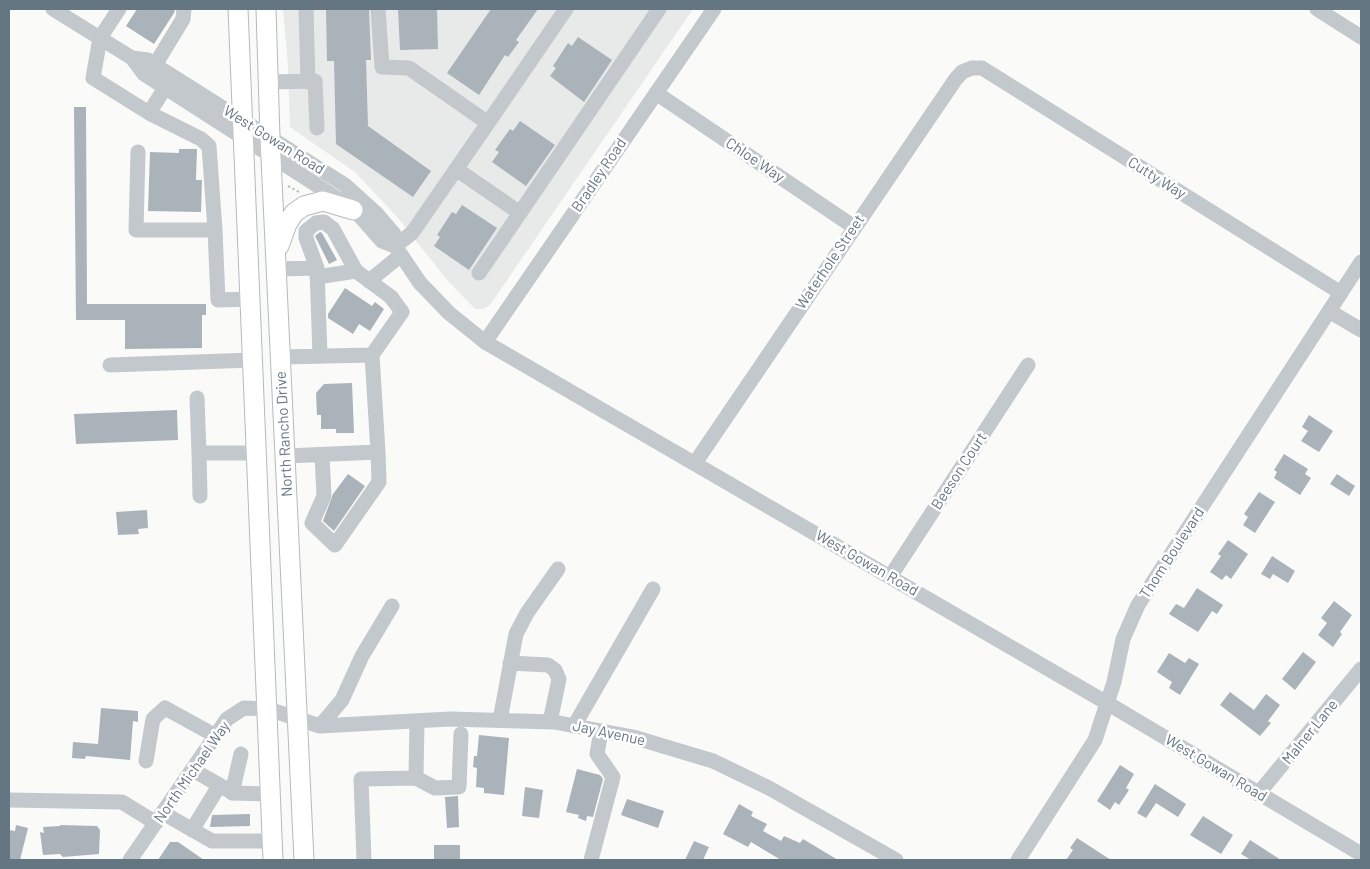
<!DOCTYPE html>
<style>
body{margin:0}
#map{position:relative;width:1370px;height:869px;overflow:hidden;background:#fafaf8;font-family:Barlow,sans-serif}
canvas{display:block}
.frame{position:absolute;inset:0;border:10px solid #657683;pointer-events:none}
</style>
<div id="map">
<canvas width="1370" height="869"></canvas>
<div class="frame"></div>
</div>
<script>
const ctx = document.querySelector('canvas').getContext('2d');
ctx.lineJoin = 'round';
function paint(path, color) {
  ctx.fillStyle = color;
  ctx.fill(path, 'evenodd');
}
function poly(rows) {
  const path = new Path2D();
  for (const r of rows) {
    path.moveTo(r[0], r[1]);
    for (let i = 2; i < r.length; i += 2) path.lineTo(r[i], r[i + 1]);
  }
  return path;
}
function strokePath(path, color, width, dash) {
  ctx.strokeStyle = color;
  ctx.lineWidth = width;
  ctx.lineCap = dash ? 'butt' : 'round';
  ctx.setLineDash(dash || []);
  ctx.stroke(path);
}
function drawText(font, color, halo, rows, align = 'center') {
  ctx.font = font + ' Barlow,sans-serif';
  ctx.lineWidth = 5;
  ctx.setLineDash([]);
  ctx.textBaseline = 'middle';
  ctx.strokeStyle = halo;
  ctx.fillStyle = color;
  for (const [text, x, y, turn = 0] of rows) {
    ctx.save();
    ctx.translate(x, y);
    ctx.rotate((+turn || 0) * Math.PI / 180);
    ctx.textAlign = isNaN(turn) ? turn : align;
    if (halo) ctx.strokeText(text, 0, 0);
    ctx.fillText(text, 0, 0);
    ctx.restore();
  }
}
const built = poly([
 [283,9,693,9,490,305,483,309,475,309,448,281,397,217,356,173,290,127,288,67]
]);
const building = poly([
 [137,9,175,9,174,13,154,44,126,26],
 [326,9,369,9,371,60,366,60,368,126,431,171,413,197,336,144,334,61,327,61],
 [398,9,437,9,438,49,400,50],
 [491,9,538,9,516,40,519,42,508,57,505,55,479,95,447,73],
 [578,37,612,60,584,102,550,76,556,68,553,66,568,43,572,46],
 [74,107,86,107,87,304,206,304,206,315,202,315,202,348,125,349,125,320,76,320],
 [520,121,555,145,526,186,492,162,499,152,495,150,510,129,513,131],
 [179,149,197,149,196,180,202,180,201,212,148,211,150,152,179,153],
 [462,205,497,228,469,270,434,246,440,237,437,235,452,212,456,214],
 [320,232,322,233,337,260,329,264,315,236],
 [345,288,372,306,375,302,384,309,370,331,359,324,353,334,328,318,328,314],
 [352,383,354,433,336,433,336,429,321,429,321,415,317,415,316,393,324,384],
 [177,410,178,440,76,444,74,414],
 [1309,415,1333,431,1319,452,1301,441,1308,431,1302,427],
 [1284,454,1308,469,1305,474,1311,478,1300,495,1274,478,1277,472,1274,470],
 [348,474,365,486,334,531,323,521,333,494],
 [1337,474,1355,486,1349,496,1330,484],
 [1259,492,1275,502,1255,533,1243,525,1248,517,1244,514],
 [147,510,148,528,138,529,139,534,118,535,116,512],
 [1228,540,1248,554,1231,579,1226,575,1222,580,1210,572,1221,556,1218,554],
 [1272,556,1295,571,1288,583,1273,574,1270,579,1261,574],
 [1197,588,1223,605,1217,614,1212,611,1198,632,1169,614,1176,604,1184,608],
 [1334,601,1352,615,1340,632,1342,634,1333,647,1318,635,1327,623,1321,618],
 [1303,652,1316,662,1295,690,1282,679],
 [1169,653,1185,663,1189,658,1199,664,1180,695,1169,688,1172,682,1157,672],
 [1230,692,1254,710,1266,694,1280,705,1268,721,1271,723,1260,736,1220,705],
 [101,708,138,711,138,722,133,721,130,760,86,756,85,759,72,758,73,742,98,744],
 [479,735,509,738,504,795,484,793,484,788,476,787,477,768,473,767,474,756,477,756],
 [1120,765,1134,774,1126,788,1129,790,1119,805,1115,802,1110,810,1097,801],
 [577,769,600,775,603,779,593,817,587,816,586,821,578,818,579,815,566,812],
 [1155,784,1186,804,1178,817,1156,803,1146,818,1137,813],
 [525,787,543,790,539,818,522,816],
 [458,796,459,827,447,828,445,797],
 [627,799,664,811,658,828,621,815],
 [739,804,753,812,751,816,767,824,763,831,781,841,784,836,800,843,803,839,838,860,781,860,751,842,748,847,723,834],
 [250,814,250,826,210,827,212,815],
 [1203,816,1233,835,1221,854,1190,835],
 [16,825,28,828,20,860,9,860,9,830,15,831],
 [60,825,97,826,100,830,99,854,63,857,60,854,43,855,40,832,44,833,43,827,60,826],
 [1077,838,1111,860,1066,860,1073,850,1070,848],
 [1250,840,1281,860,1251,860,1241,854],
 [694,841,709,847,703,860,685,860],
 [170,842,178,842,204,860,158,860],
 [434,845,460,845,460,860,434,860]
]);
const path = poly([
 [288,186,299,192]
]);
const minor = poly([
 [53,9,132,58,144,74,346,204,359,215,382,241,395,246],
 [119,9,100,38,93,78,149,113,201,139,209,146,215,230,136,230,138,152],
 [306,9,308,82],
 [378,9,382,67,409,68,488,123,412,233,395,246],
 [1317,9,1361,37],
 [132,58,148,60,155,65,345,185,377,214,394,234,395,246,420,283,449,313,485,342,1107,703,1361,854],
 [155,65,183,19,184,9],
 [269,82,315,81,317,128],
 [656,93,854,227],
 [149,113,165,88],
 [488,123,566,9],
 [456,169,520,213],
 [215,230,218,300,250,299],
 [317,268,306,238,306,231,316,223,324,222,333,229,356,271],
 [278,269,317,268,320,356],
 [479,273,659,9],
 [317,277,356,271,391,297,402,312,372,355],
 [369,281,401,255],
 [1329,311,1361,330],
 [485,342,714,9],
 [281,357,372,355,378,452],
 [110,365,253,360],
 [197,398,199,453,256,453],
 [199,453,200,496],
 [286,456,378,452,379,482,335,545,312,523,324,496,322,455],
 [695,463,955,80,962,72,972,68,982,68,1341,293],
 [890,577,1028,365],
 [510,663,548,665,555,670,559,679,550,722],
 [500,720,516,634,527,613,558,569],
 [320,726,342,700,362,656,392,606],
 [574,726,653,589],
 [241,754,232,793,271,794],
 [146,761,153,719,165,708,216,736],
 [193,770,228,790],
 [416,778,417,721],
 [1258,794,1361,669],
 [9,800,122,802,156,823],
 [163,813,212,841,272,841],
 [192,830,219,786],
 [130,860,227,719,244,708,268,709,320,726,450,719,554,722,633,737,713,761,769,788,896,860],
 [364,860,361,779,416,778,435,788,459,787,461,734],
 [591,860,613,777,597,754,601,731],
 [1018,860,1095,740,1114,682,1123,639,1138,605,1361,262]
]);
const major = poly([
 [238,9,273,860],
 [266,9,270,137,304,860],
 [279,246,287,224,294,213,304,206,323,201,353,210]
]);
const streetNames = [
 ["West Gowan Road",274,140,32],
 ["Chloe Way",755,160,34],
 ["Bradley Road",599,175,-56],
 ["Cutty Way",1157,178,32],
 ["Waterhole Street",830,262,-56],
 ["North Rancho Drive",284,434,-93],
 ["Beeson Court",959,471,-57],
 ["Thom Boulevard",1172,553,-57],
 ["West Gowan Road",867,563,30],
 ["Malner Lane",1310,732,-51],
 ["Jay Avenue",609,733,12],
 ["West Gowan Road",1216,768,31],
 ["North Michael Way",192,772,-55]
];
paint(built, '#e8e9e9');
paint(building, '#aab3b9');
strokePath(major, '#b5babe', 21);
strokePath(path, '#bbbfc2', 2, [2.5, 2.5]);
strokePath(minor, '#c3c8cc', 15);
strokePath(major, '#fff', 19);
drawText('15px', '#657683', '#fff', streetNames);
</script>
